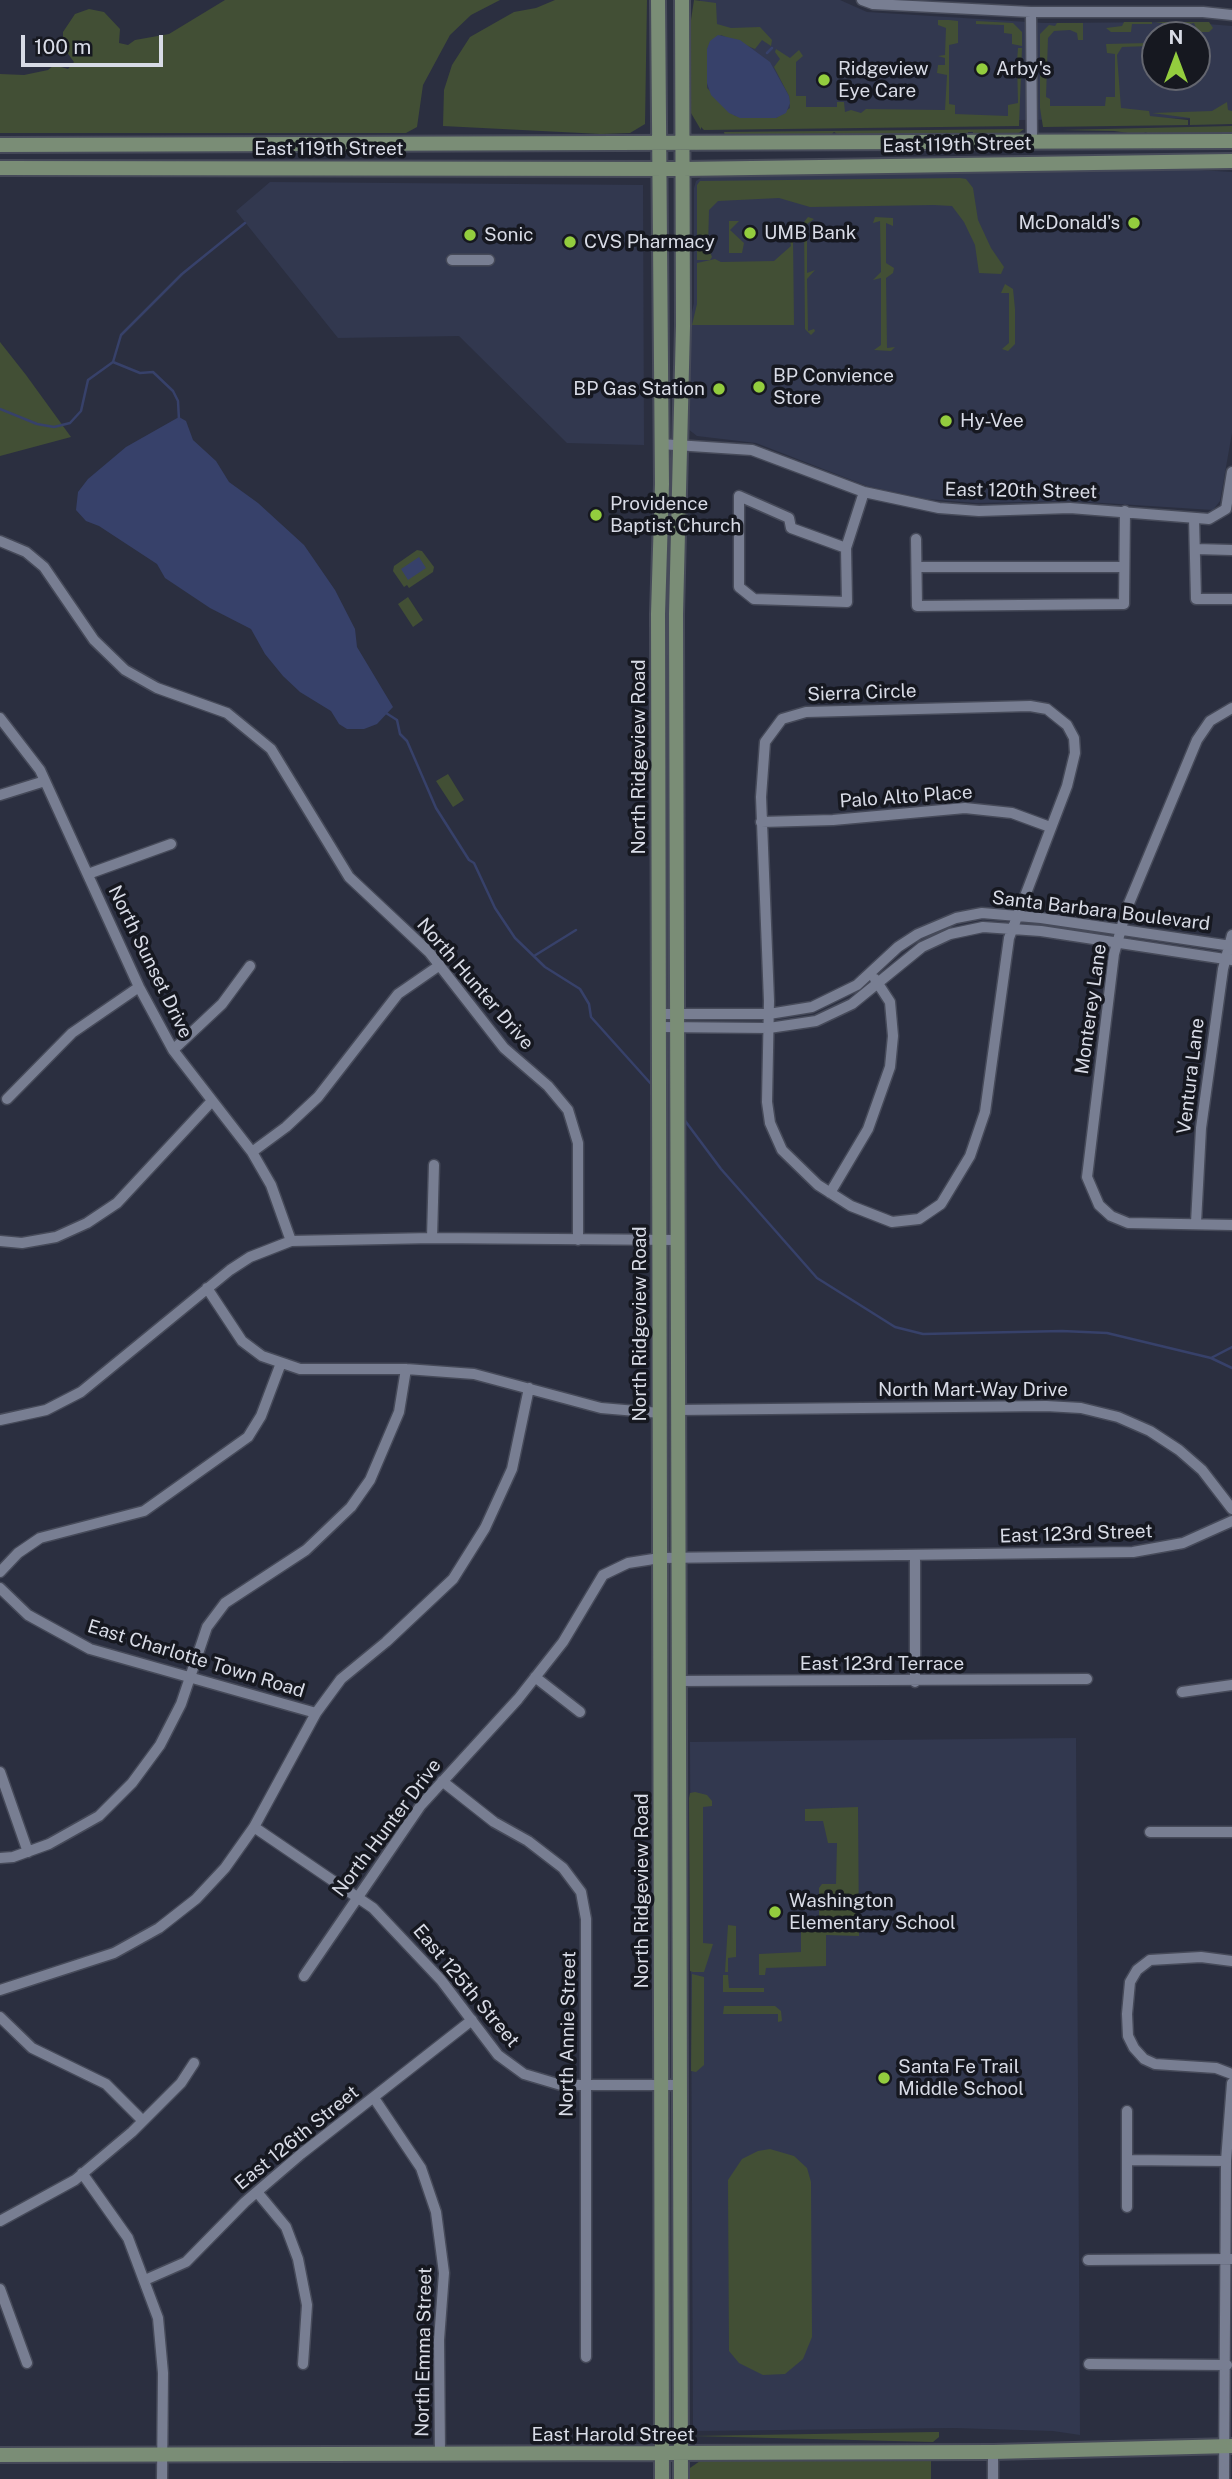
<!DOCTYPE html>
<style>
body{margin:0}
#map{position:relative;width:1232px;height:2479px;overflow:hidden;background:#2b2f40;font-family:"Public Sans",sans-serif}
canvas{display:block}
.north{position:absolute;left:1141px;top:21px;width:70px;height:70px;box-sizing:border-box;background:#161820;border:2px solid #64666f;border-radius:50%;rotate:0deg;font-size:19px;font-weight:700;line-height:28px;text-align:center;color:#d8dbe6}
.north::after{content:'';display:block;margin:auto;width:24px;height:32px;background:#93cd3e;clip-path:polygon(50% 0,100% 100%,50% 72%,0 100%)}
.scale{position:absolute;left:21px;top:35px;width:142px;height:32px;box-sizing:border-box;border:4px solid #d8dbe6;border-top:0;padding-left:9px;font-size:21px;line-height:24px;white-space:nowrap;color:#d8dbe6;-webkit-text-stroke:5px #161820;paint-order:stroke}
</style>
<div id="map">
<canvas width="1232" height="2479"></canvas>
<div class="north">N</div>
<div class="scale">100 m</div>
</div>
<script>
const ctx = document.querySelector('canvas').getContext('2d');
ctx.lineJoin = 'round';
function paint(path, color) {
  ctx.fillStyle = color;
  ctx.fill(path, 'evenodd');
}
function poly(rows) {
  const path = new Path2D();
  for (const r of rows) {
    path.moveTo(r[0], r[1]);
    for (let i = 2; i < r.length; i += 2) path.lineTo(r[i], r[i + 1]);
  }
  return path;
}
function strokePath(path, color, width, dash) {
  ctx.strokeStyle = color;
  ctx.lineWidth = width;
  ctx.lineCap = dash ? 'butt' : 'round';
  ctx.setLineDash(dash || []);
  ctx.stroke(path);
}
function drawText(font, color, halo, rows, align = 'center') {
  ctx.font = font + ' "Public Sans",sans-serif';
  ctx.lineWidth = 7;
  ctx.setLineDash([]);
  ctx.textBaseline = 'middle';
  ctx.strokeStyle = halo;
  ctx.fillStyle = color;
  for (const [text, x, y, turn = 0] of rows) {
    ctx.save();
    ctx.translate(x, y);
    ctx.rotate((+turn || 0) * Math.PI / 180);
    ctx.textAlign = isNaN(turn) ? turn : align;
    if (halo) ctx.strokeText(text, 0, 0);
    ctx.fillText(text, 0, 0);
    ctx.restore();
  }
}
const built = poly([
 [700,0,840,0,867,12,1044,23,1183,22,1232,26,1232,118,703,123],
 [1155,35,1197,35,1197,77,1155,77],
 [1149,167,1232,172,1232,433,1220,501,1213,510,1071,501,976,503,927,499,867,486,756,443,697,436,688,429,690,321,694,303,694,188,696,181,702,177],
 [270,182,643,185,644,445,567,443,459,336,338,338,236,211],
 [1076,1738,1080,2435,1053,2431,955,2428,693,2431,690,1742]
]);
const green = poly([
 [225,0,500,0,471,15,450,35,423,85,417,127,406,133,0,133,0,74,24,75,48,70,54,65,68,69,74,62,63,47,63,32,75,14,89,9,104,12,120,29,119,43,128,45,135,40,169,34],
 [555,0,647,0,645,124,630,133,601,134,443,126,444,90,452,65,470,37,514,12,536,8],
 [694,0,716,3,717,24,731,28,760,27,772,40,771,46,762,40,755,49,721,35,707,49,707,88,735,116,776,118,790,108,789,96,774,67,780,59,775,52,776,49,790,58,799,50,803,56,796,62,796,96,806,96,806,107,837,107,837,102,844,102,845,112,851,110,861,113,866,109,945,110,947,75,937,73,938,65,945,65,945,58,938,56,945,55,946,28,938,25,938,20,949,20,958,21,958,43,949,45,949,104,955,105,955,114,1008,116,1008,105,1018,103,1017,61,1018,48,1022,48,1019,126,704,130,701,127,701,130,691,113,691,20],
 [976,21,1013,23,1022,32,1022,46,1012,44,1012,34,1004,33,1004,25,976,24],
 [1124,22,1152,22,1152,24,1132,24,1131,32,1111,32,1106,28,1122,26],
 [1155,22,1209,22,1213,28,1209,32,1198,32,1194,23,1184,25,1183,31,1183,24,1173,24,1170,32,1169,24],
 [1057,23,1083,23,1083,40,1078,40,1077,33,1070,30,1054,31,1048,38,1046,97,1050,99,1050,106,1105,106,1106,97,1115,97,1115,54,1107,53,1106,44,1149,43,1149,46,1122,47,1117,55,1121,108,1149,111,1150,116,1188,120,1188,125,1043,127,1040,108,1040,34,1049,25,1055,26],
 [1227,102,1228,110,1232,111,1232,124,1190,125,1190,118,1152,113,1212,111],
 [1232,126,1232,134,1152,135,1145,132,1143,135,1114,131,1061,130],
 [1024,129,1015,136,973,136,973,132,968,132,968,136,905,137,904,133,900,133,900,137,840,136,834,132,830,136,725,136,724,132],
 [960,178,966,179,973,188,978,220,991,248,1004,267,1001,274,979,273,975,245,964,222,952,206,934,205,810,207,779,198,718,201,709,210,708,247,712,257,710,260,697,260,697,185,700,181],
 [808,217,814,219,807,224,807,273,815,270,807,279,808,331,814,329,815,331,811,335,805,329,804,222],
 [875,217,893,218,893,226,886,223,886,263,894,268,893,273,886,278,887,348,895,347,891,351,874,350,881,345,881,278,873,280,881,272,880,221,873,223],
 [729,221,739,221,730,230,744,243,742,253,729,253],
 [790,234,793,237,794,325,692,325,697,304,697,263,715,259,721,262,774,261,791,246,790,240,783,239,782,236],
 [1005,284,1013,289,1015,309,1015,344,1008,351,1002,349,1009,343,1009,293,1001,293],
 [0,342,26,375,71,437,0,456],
 [417,550,422,551,434,567,433,572,409,588,407,585,404,587,393,571,394,566],
 [408,597,423,620,413,627,398,604],
 [448,774,464,800,453,807,436,781],
 [695,1792,707,1795,712,1801,712,1806,703,1807,703,1943,713,1944,704,1972,693,1972,690,1971,689,1798,690,1793],
 [858,1807,859,1936,826,1935,826,1966,766,1968,765,1975,759,1975,759,1954,801,1952,801,1928,819,1927,819,1888,822,1884,836,1884,837,1843,828,1843,823,1821,805,1821,805,1809],
 [728,1925,736,1926,736,1957,728,1958,728,1972,725,1972],
 [692,1974,704,1977,704,2065,696,2072,691,2071],
 [723,1975,728,1975,729,1988,764,1988,764,1992,723,1992],
 [724,2006,775,2006,781,2011,782,2021,778,2022,778,2014,723,2014],
 [770,2149,794,2156,807,2168,811,2182,812,2337,803,2359,785,2374,763,2375,739,2363,729,2351,728,2180,742,2159,758,2151],
 [934,2432,939,2432,939,2437,933,2442,692,2436],
 [931,2459,931,2479,687,2479,687,2470,700,2461]
]);
const water = poly([
 [718,35,740,40,770,62,789,96,790,103,786,113,776,118,740,118,729,113,711,95,707,83,707,49,710,41],
 [179,417,186,421,193,440,216,461,229,482,258,503,304,545,335,590,355,629,357,647,393,707,377,724,364,729,347,729,339,724,331,711,300,692,283,676,265,654,251,629,210,608,165,578,157,564,99,526,86,521,76,510,78,492,88,479,126,447],
 [419,557,426,568,408,580,401,569]
]);
const stream = poly([
 [767,53,772,48],
 [113,362,140,373,153,372,173,391,178,401,179,420],
 [0,409,37,424,54,427,70,423,81,411,88,380,113,362,121,335,182,274,245,223],
 [386,713,397,720,400,734,407,741,436,808,469,860,474,863,495,908,515,938,545,967,580,989,589,1004,591,1017,652,1085],
 [534,956,576,930],
 [683,1118,721,1169,817,1278,895,1327,923,1334,1062,1331,1107,1333,1211,1358,1232,1368],
 [1211,1358,1232,1347]
]);
const street = poly([
 [862,0,873,4,1031,12,1203,12,1232,15],
 [1031,12,1032,142],
 [452,260,489,260],
 [660,444,752,450,864,492,939,508,979,511,1070,508,1209,519,1226,509,1232,472],
 [1194,518,1196,599,1232,599],
 [916,539,917,606,1124,604,1125,511],
 [0,541,26,552,44,567,94,640,125,670,157,688,227,713,271,749,349,877,429,952,504,1048,548,1086,568,1110,578,1143,578,1240],
 [846,548,791,528,789,518,739,496,739,587,754,599,847,602,846,548,864,492],
 [1195,549,1232,550],
 [917,567,1124,567],
 [1030,706,1047,709,1067,725,1074,738,1075,753,1067,786,1009,938,985,1112,970,1156,941,1204,919,1219,892,1222,851,1206,818,1185,782,1150,770,1123,767,1102,769,1001,761,797,765,742,782,719,806,712,1030,706],
 [1232,708,1210,721,1197,740,1127,908,1114,954,1087,1177,1099,1205,1111,1216,1128,1223,1232,1225],
 [0,718,40,770,139,987,173,1050,252,1152,271,1185,291,1241],
 [0,795,45,781],
 [761,822,833,820,965,808,1012,813,1050,827],
 [88,874,171,844],
 [658,1014,769,1014,812,1007,857,985,898,947,918,934,956,918,982,913,1041,918,1232,946],
 [658,1027,769,1028,816,1021,852,1004,922,947,950,934,983,927,1041,931,1232,960],
 [173,1050,222,1004,250,966],
 [7,1099,72,1033,139,987],
 [252,1152,286,1127,318,1097,398,994,440,965],
 [830,1193,868,1129,890,1067,893,1036,890,1002,875,979],
 [1196,1223,1201,1128,1223,969,1232,935],
 [432,1238,434,1165],
 [0,1241,22,1243,56,1237,87,1223,117,1203,211,1102],
 [207,1288,242,1341,262,1356,300,1369,406,1369,474,1374,601,1408,660,1413],
 [678,1410,1046,1406,1081,1408,1118,1417,1150,1431,1179,1450,1202,1470,1232,1509],
 [0,1420,46,1410,81,1392,230,1270,250,1257,291,1241,432,1238,677,1240],
 [0,1572,18,1553,40,1538,144,1511,248,1437,261,1416,281,1363],
 [0,1588,28,1615,90,1649,316,1713],
 [535,1677,580,1712],
 [677,1681,1087,1679],
 [915,1682,915,1555],
 [1182,1692,1232,1685],
 [0,1772,28,1852],
 [442,1781,494,1822,528,1841,563,1868,581,1892,586,1919,586,2357],
 [254,1827,373,1908,441,1980,498,2055,524,2074,561,2085,680,2085],
 [1150,1832,1232,1832],
 [0,1858,13,1857,49,1844,99,1816,132,1783,160,1745,181,1704,207,1627,225,1603,306,1550,351,1507,370,1480,399,1412,406,1369],
 [1232,1961,1201,1957,1150,1960,1137,1970,1130,1982,1127,2014,1128,2036,1134,2048,1144,2059,1155,2064,1216,2068,1232,2074],
 [304,1976,421,1805,518,1699,563,1642,603,1575,628,1563,660,1558,1133,1552,1183,1543,1232,1521],
 [0,1990,114,1953,159,1928,196,1899,225,1868,254,1827,316,1713,341,1679,386,1642,453,1579,485,1528,512,1469,529,1388],
 [0,2017,32,2048,106,2084,143,2121],
 [374,2098,421,2168,436,2212,444,2273,439,2340,440,2455],
 [1127,2111,1127,2207],
 [1127,2160,1226,2161],
 [82,2173,128,2238,158,2318,163,2373,162,2479],
 [257,2192,286,2227,298,2259,307,2305,303,2364],
 [0,2221,75,2180,132,2132,181,2083,194,2063],
 [1088,2260,1231,2259],
 [145,2280,186,2262,245,2202,301,2154,472,2020],
 [0,2289,27,2363],
 [1089,2364,1227,2365],
 [993,2452,993,2479],
 [1224,2479,1226,2161,1232,2083]
]);
const secondary = poly([
 [658,0,662,484,658,614,662,2479],
 [0,145,1232,141],
 [0,168,683,169,1232,161],
 [0,2455,993,2452,1232,2446],
 [681,2479,676,614,683,326,682,0]
]);
const markers = [
 [982,69,7,"#93cd3e"],
 [824,80,7,"#93cd3e"],
 [1134,223,7,"#93cd3e"],
 [750,233,7,"#93cd3e"],
 [470,235,7,"#93cd3e"],
 [570,242,7,"#93cd3e"],
 [759,387,7,"#93cd3e"],
 [719,389,7,"#93cd3e"],
 [946,421,7,"#93cd3e"],
 [596,515,7,"#93cd3e"],
 [775,1912,7,"#93cd3e"],
 [884,2078,7,"#93cd3e"]
];
const poiNames = [
 ["Ridgeview",838,69],
 ["Eye Care",838,91],
 ["Arby's",996,69],
 ["McDonald's",1120,223,"right"],
 ["UMB Bank",764,233],
 ["Sonic",484,235],
 ["CVS Pharmacy",584,242],
 ["BP Convience",773,376],
 ["Store",773,398],
 ["BP Gas Station",705,389,"right"],
 ["Hy-Vee",960,421],
 ["Providence",610,504],
 ["Baptist Church",610,526],
 ["Washington",789,1901],
 ["Elementary School",789,1923],
 ["Santa Fe Trail",898,2067],
 ["Middle School",898,2089]
];
const streetNames = [
 ["East 119th Street",957,145,-1],
 ["East 119th Street",329,149],
 ["East 120th Street",1021,491,1],
 ["Sierra Circle",862,693,-2],
 ["North Ridgeview Road",639,757,-90],
 ["Palo Alto Place",906,797,-4],
 ["Santa Barbara Boulevard",1101,911,7],
 ["North Sunset Drive",150,962,64],
 ["North Hunter Drive",475,984,49],
 ["Monterey Lane",1091,1009,-82],
 ["Ventura Lane",1191,1076,-83],
 ["North Ridgeview Road",640,1324,-90],
 ["North Mart-Way Drive",973,1390],
 ["East 123rd Street",1076,1534,-2],
 ["East Charlotte Town Road",196,1659,17],
 ["East 123rd Terrace",882,1664],
 ["North Hunter Drive",387,1828,-53],
 ["North Ridgeview Road",642,1891,-90],
 ["East 125th Street",466,1986,50],
 ["North Annie Street",568,2034,-89],
 ["East 126th Street",297,2138,-39],
 ["North Emma Street",424,2352,-89],
 ["East Harold Street",613,2435]
];
paint(built, '#32384f');
paint(green, '#424f35');
paint(water, '#37416a');
strokePath(stream, '#37416a', 2.5);
strokePath(street, '#464a59', 13);
strokePath(secondary, '#464a59', 18);
strokePath(street, '#787e92', 10);
strokePath(secondary, '#7a8d76', 14);
for (const [x, y, r, color] of markers) {
  const dot = new Path2D();
  dot.arc(x, y, r, 0, 2 * Math.PI);
  ctx.fillStyle = color;
  ctx.fill(dot);
  strokePath(dot, '#161820', 2.5);
}
drawText('19px', '#d8dbe6', '#161820', poiNames, 'left');
drawText('19px', '#d8dbe6', '#161820', streetNames);
</script>
